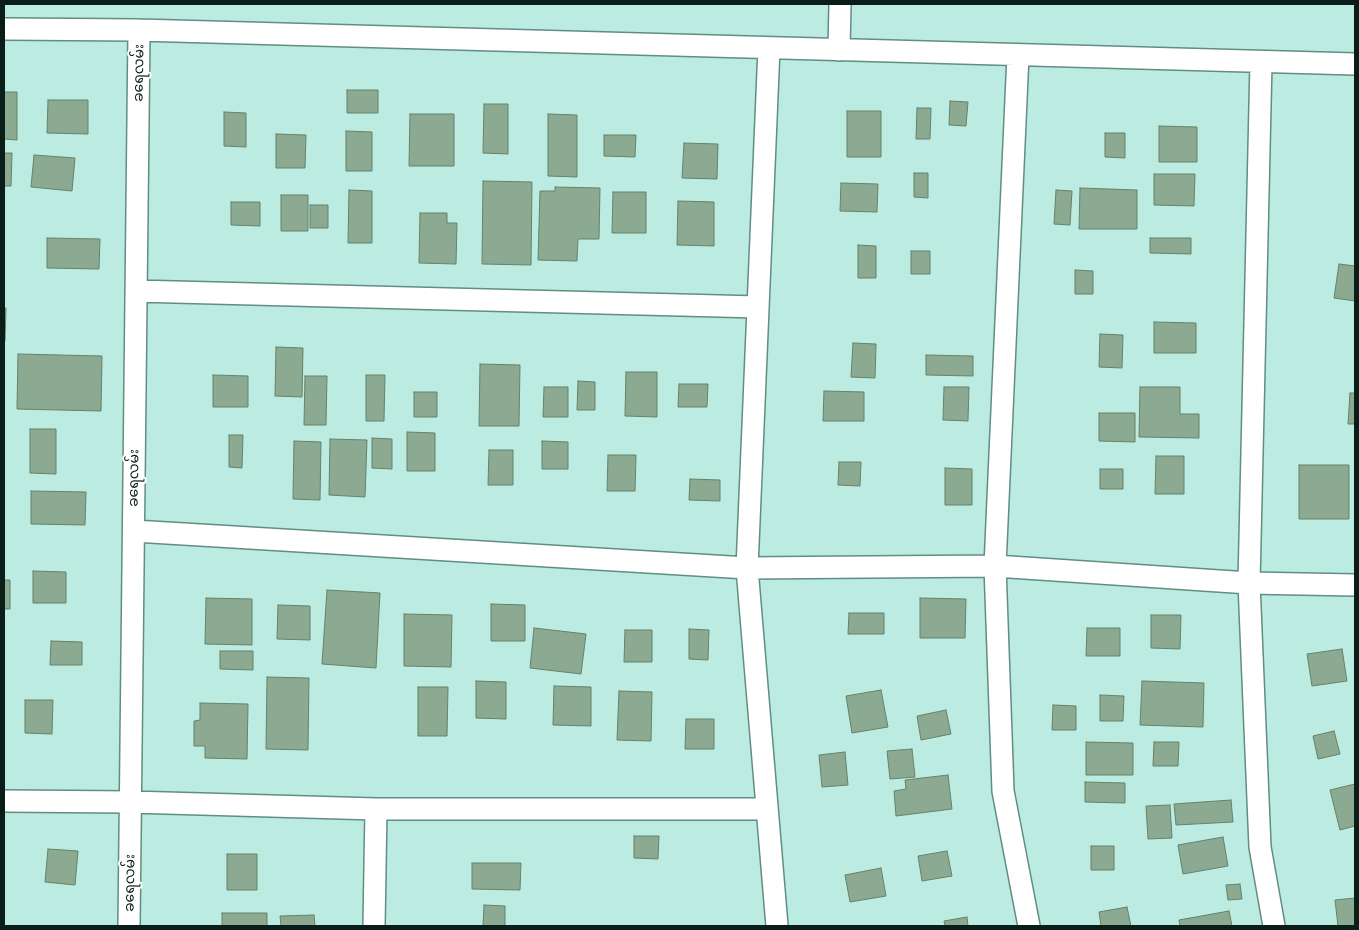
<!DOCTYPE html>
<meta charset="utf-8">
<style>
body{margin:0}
#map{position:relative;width:1359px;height:930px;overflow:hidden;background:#bcebe1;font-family:Bitter,serif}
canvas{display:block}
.frame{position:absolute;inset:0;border:5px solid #0a1d19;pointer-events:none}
</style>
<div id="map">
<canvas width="1359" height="930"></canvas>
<div class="frame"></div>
</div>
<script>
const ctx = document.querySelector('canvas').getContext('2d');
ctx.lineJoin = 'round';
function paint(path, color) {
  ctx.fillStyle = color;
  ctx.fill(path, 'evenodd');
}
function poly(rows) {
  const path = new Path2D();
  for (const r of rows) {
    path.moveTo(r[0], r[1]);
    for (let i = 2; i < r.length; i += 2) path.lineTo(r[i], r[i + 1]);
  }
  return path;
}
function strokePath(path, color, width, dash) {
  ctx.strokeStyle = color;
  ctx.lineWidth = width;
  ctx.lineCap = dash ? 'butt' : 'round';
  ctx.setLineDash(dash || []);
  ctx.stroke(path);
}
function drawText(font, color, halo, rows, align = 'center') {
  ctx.font = font + ' Bitter,"Noto Sans Myanmar",serif';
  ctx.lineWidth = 4;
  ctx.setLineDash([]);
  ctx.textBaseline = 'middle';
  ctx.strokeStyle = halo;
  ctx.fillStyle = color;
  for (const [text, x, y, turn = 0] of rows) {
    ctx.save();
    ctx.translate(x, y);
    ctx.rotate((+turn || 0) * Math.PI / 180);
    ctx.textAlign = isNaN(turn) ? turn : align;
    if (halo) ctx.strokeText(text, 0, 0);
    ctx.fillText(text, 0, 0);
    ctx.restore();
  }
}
const building = poly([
 [347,90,378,90,378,113,347,113,347,90],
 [4,92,17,92,17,140,4,139,4,92],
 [48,100,88,100,88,134,47,133,48,100],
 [950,101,968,102,966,126,949,125,950,101],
 [484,104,508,104,508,154,483,153,484,104],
 [917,108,931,108,930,139,916,139,917,108],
 [847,111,881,111,881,157,847,157,847,111],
 [224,112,246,113,246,147,224,146,224,112],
 [410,114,454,114,454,166,409,166,410,114],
 [548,114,577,115,577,177,548,176,548,114],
 [1159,126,1197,127,1197,162,1159,162,1159,126],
 [346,131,372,132,372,171,346,171,346,131],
 [1105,133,1125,133,1125,158,1105,157,1105,133],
 [276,134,306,135,305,168,276,168,276,134],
 [604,135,636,135,635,157,604,156,604,135],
 [684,143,718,144,717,179,682,178,684,143],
 [4,153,12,153,11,186,4,186,4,153],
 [34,155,75,158,72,191,31,187,34,155],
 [914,173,928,173,928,198,914,197,914,173],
 [1154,174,1195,174,1194,206,1154,205,1154,174],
 [483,181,532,182,531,265,482,264,483,181],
 [841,183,878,184,877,212,840,211,841,183],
 [555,187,600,188,599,239,578,239,577,261,538,260,540,191,555,191,555,187],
 [1080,188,1137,190,1137,229,1079,229,1080,188],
 [349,190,372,191,372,243,348,243,349,190],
 [1056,190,1072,191,1070,225,1054,224,1056,190],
 [613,192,646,192,646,233,612,233,613,192],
 [281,195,308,195,308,231,281,231,281,195],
 [678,201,714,202,714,246,677,245,678,201],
 [231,202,260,202,260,226,231,225,231,202],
 [310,205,328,205,328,228,310,228,310,205],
 [420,213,447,213,447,223,457,223,456,264,419,263,420,213],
 [47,238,100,239,99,269,47,268,47,238],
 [1150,238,1191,238,1191,254,1150,253,1150,238],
 [858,245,876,246,876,278,858,278,858,245],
 [911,251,930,251,930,274,911,274,911,251],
 [1339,264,1355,266,1355,301,1334,298,1339,264],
 [1075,270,1093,271,1093,294,1075,294,1075,270],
 [4,308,6,308,5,341,4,341,4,308],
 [1154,322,1196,323,1196,353,1154,353,1154,322],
 [1100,334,1123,335,1122,368,1099,367,1100,334],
 [853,343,876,344,875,378,851,377,853,343],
 [276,347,303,348,302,397,275,396,276,347],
 [18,354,102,356,101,411,17,409,18,354],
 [926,355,973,356,973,376,926,375,926,355],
 [480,364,520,365,519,426,479,426,480,364],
 [626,372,657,372,657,417,625,416,626,372],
 [213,375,248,376,248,407,213,407,213,375],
 [366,375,385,375,384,421,366,421,366,375],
 [305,376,327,376,326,425,304,425,305,376],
 [578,381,595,382,595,410,577,410,578,381],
 [679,384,708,384,707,407,678,407,679,384],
 [544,387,568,387,568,417,543,417,544,387],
 [944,387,969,387,968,421,943,420,944,387],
 [1140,387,1180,387,1180,414,1199,414,1199,438,1139,437,1140,387],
 [824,391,864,392,864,421,823,421,824,391],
 [414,392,437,392,437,417,414,417,414,392],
 [1350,393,1355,393,1355,424,1348,424,1350,393],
 [1099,413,1135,413,1135,442,1099,441,1099,413],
 [30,429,56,429,56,474,30,473,30,429],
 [407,432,435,433,435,471,407,471,407,432],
 [229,435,243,435,242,468,229,467,229,435],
 [372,438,392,439,392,469,372,468,372,438],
 [330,439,367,440,365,497,329,495,330,439],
 [294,441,321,442,320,500,293,499,294,441],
 [542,441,568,442,568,469,542,469,542,441],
 [489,450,513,450,513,485,488,485,489,450],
 [608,455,636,455,635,491,607,491,608,455],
 [1156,456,1184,456,1184,494,1155,494,1156,456],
 [839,462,861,462,860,486,838,485,839,462],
 [1299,465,1349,465,1349,519,1299,519,1299,465],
 [945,468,972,469,972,505,945,505,945,468],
 [1100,469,1123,469,1123,489,1100,489,1100,469],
 [690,479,720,480,720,501,689,500,690,479],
 [31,491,86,492,85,525,31,524,31,491],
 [33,571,66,572,66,603,33,603,33,571],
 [4,580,10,580,10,609,4,609,4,580],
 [327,590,380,593,376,668,322,664,327,590],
 [206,598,252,599,252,645,205,644,206,598],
 [920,598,966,599,965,638,920,638,920,598],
 [491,604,525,605,525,641,491,641,491,604],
 [278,605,310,606,310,640,277,639,278,605],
 [849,613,884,613,884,634,848,634,849,613],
 [404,614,452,615,451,667,404,666,404,614],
 [1151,615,1181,615,1180,649,1151,648,1151,615],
 [534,628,586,634,581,674,530,668,534,628],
 [1087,628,1120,628,1120,656,1086,656,1087,628],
 [689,629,709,630,708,660,689,659,689,629],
 [625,630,652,630,652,662,624,662,625,630],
 [51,641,82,642,82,665,50,665,51,641],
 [1342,649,1347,681,1312,686,1307,654,1342,649],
 [220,651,253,651,253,670,220,669,220,651],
 [267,677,309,678,308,750,266,749,267,677],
 [476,681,506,682,506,719,476,718,476,681],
 [1142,681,1204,683,1203,727,1140,725,1142,681],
 [554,686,591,687,591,726,553,725,554,686],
 [418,687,448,687,447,736,418,736,418,687],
 [881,690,888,727,852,733,846,696,881,690],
 [619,691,652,692,651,741,617,740,619,691],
 [1100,695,1124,696,1123,721,1100,721,1100,695],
 [25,700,53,700,52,734,25,733,25,700],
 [200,703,248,704,247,759,205,758,205,746,194,746,194,721,200,720,200,703],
 [1053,705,1076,706,1076,730,1052,730,1053,705],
 [946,710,951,734,921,740,917,716,946,710],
 [686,719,714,719,714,749,685,749,686,719],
 [1334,731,1340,754,1318,759,1313,736,1334,731],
 [1086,742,1133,743,1133,775,1086,775,1086,742],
 [1154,742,1179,742,1178,766,1153,766,1154,742],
 [912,749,915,777,890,779,887,751,912,749],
 [845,752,848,785,822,787,819,755,845,752],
 [948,775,952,809,896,816,894,791,906,789,905,780,948,775],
 [1085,782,1125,783,1125,803,1085,802,1085,782],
 [1355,784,1355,826,1340,830,1330,790,1355,784],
 [1231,800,1233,822,1176,825,1174,804,1231,800],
 [1170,805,1172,838,1148,839,1146,806,1170,805],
 [634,836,659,836,658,859,634,858,634,836],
 [1223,837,1228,866,1183,874,1178,845,1223,837],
 [1091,846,1114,846,1114,870,1091,870,1091,846],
 [48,849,78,851,75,885,45,882,48,849],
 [947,851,952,876,922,881,918,856,947,851],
 [227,854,257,854,257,890,227,890,227,854],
 [472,863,521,863,520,890,472,889,472,863],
 [881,868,886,896,850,902,845,875,881,868],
 [1240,884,1242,899,1228,900,1226,885,1240,884],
 [1355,898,1355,926,1338,926,1335,900,1355,898],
 [484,905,505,906,505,926,483,926,484,905],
 [1127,907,1131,926,1101,926,1099,912,1127,907],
 [1229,911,1232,926,1180,926,1179,920,1229,911],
 [222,913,267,913,267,926,222,926,222,913],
 [314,915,315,926,281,926,280,916,314,915],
 [967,917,968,926,945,926,944,921,967,917]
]);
const street = poly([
 [4,29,139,30,1355,64],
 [769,48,747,568,777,926],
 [839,50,840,4],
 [1018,55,995,566,1003,791,1029,926],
 [1261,62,1249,583,1260,847,1274,926],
 [136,291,758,307],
 [134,531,747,568,995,566,1249,583,1355,585],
 [4,801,131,802,376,809,767,809],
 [129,926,139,30],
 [374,926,376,809]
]);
const streetNames = [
 ["ခရေလမ်း",139,73,-89],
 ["ခရေလမ်း",134,478,-89],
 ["ခရေလမ်း",130,883,-89]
];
paint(building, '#8baa91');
strokePath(building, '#64826a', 1);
strokePath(street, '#618d84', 24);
strokePath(street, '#fff', 21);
drawText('14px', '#0a1d19', '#fff', streetNames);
</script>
